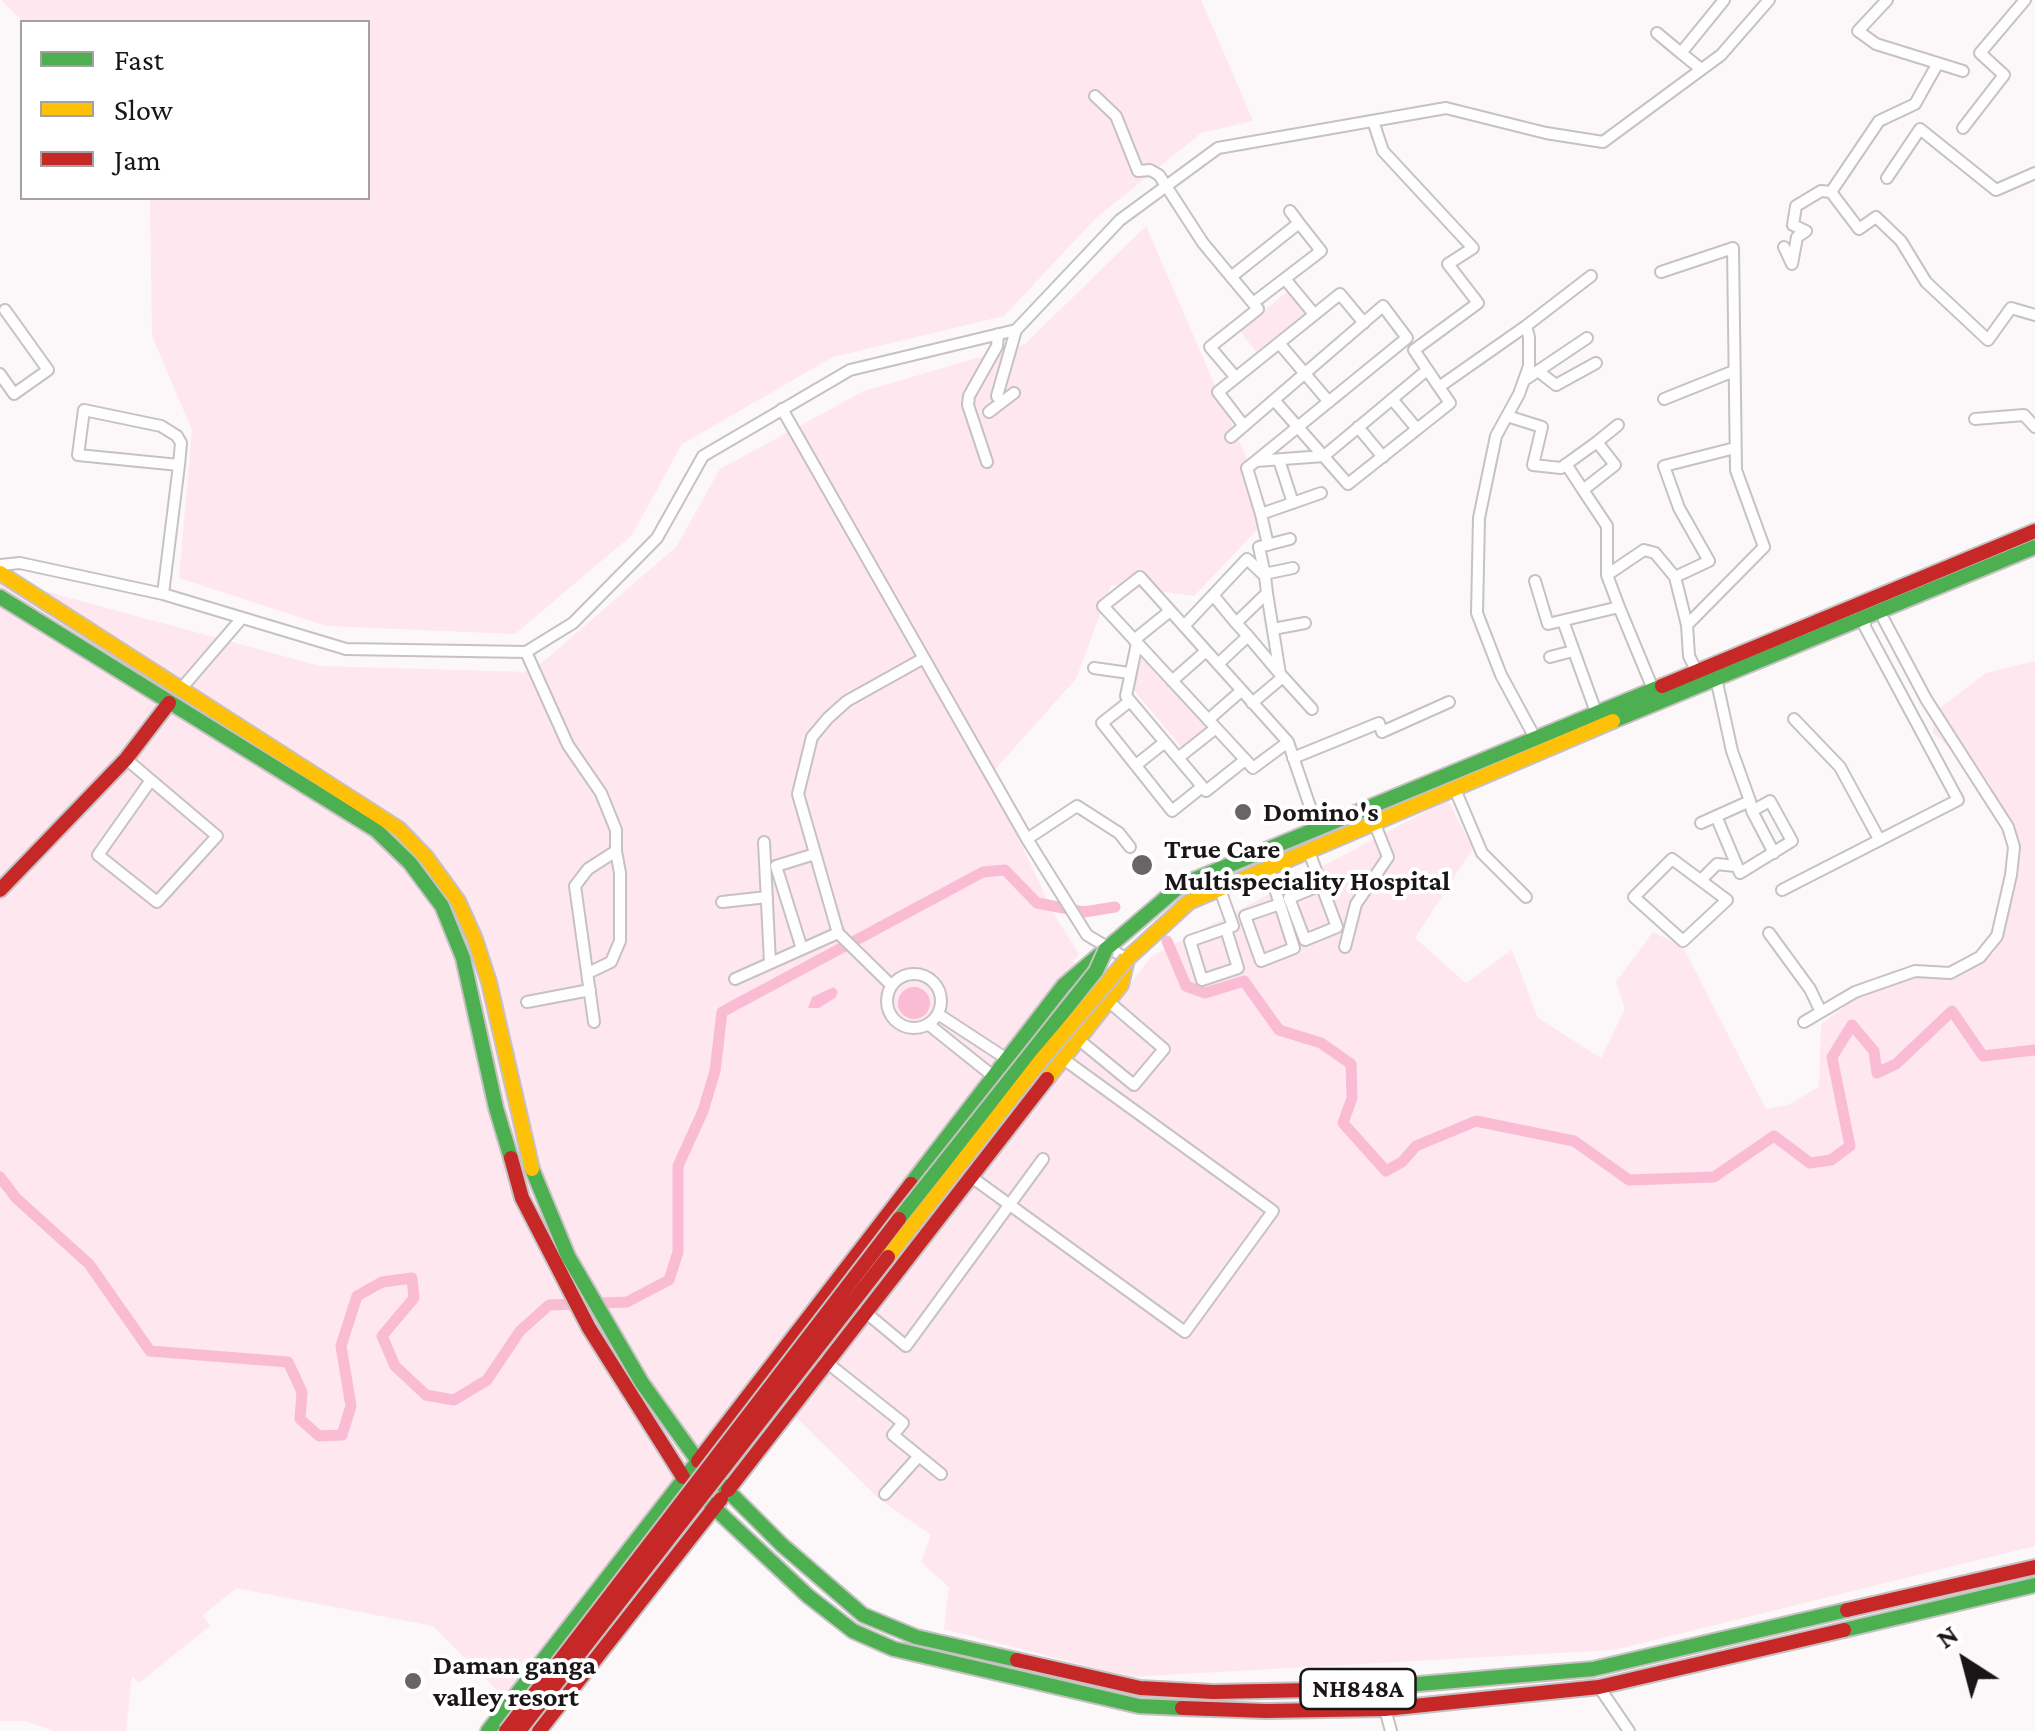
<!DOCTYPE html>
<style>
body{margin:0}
#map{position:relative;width:2035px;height:1731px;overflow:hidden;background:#fcf8f9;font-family:"Crimson Pro",serif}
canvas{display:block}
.legend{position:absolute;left:20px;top:20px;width:350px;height:180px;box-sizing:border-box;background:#fff;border:2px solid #a3a1a2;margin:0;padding:12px 18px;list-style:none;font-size:30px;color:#1a1517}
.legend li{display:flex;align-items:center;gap:20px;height:50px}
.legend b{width:50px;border:2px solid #a3a1a2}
.north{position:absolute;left:1915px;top:1611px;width:100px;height:100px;-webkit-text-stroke:8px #fff;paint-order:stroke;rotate:324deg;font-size:28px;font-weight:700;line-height:40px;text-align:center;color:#1a1517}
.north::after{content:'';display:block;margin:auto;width:35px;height:45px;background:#1a1517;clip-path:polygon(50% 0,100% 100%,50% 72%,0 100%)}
</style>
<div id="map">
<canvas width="2035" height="1731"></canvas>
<ul class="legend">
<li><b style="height:12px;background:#4caf50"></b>Fast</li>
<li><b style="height:12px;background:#ffc107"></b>Slow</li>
<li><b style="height:12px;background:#c62828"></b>Jam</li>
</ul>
<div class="north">N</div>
</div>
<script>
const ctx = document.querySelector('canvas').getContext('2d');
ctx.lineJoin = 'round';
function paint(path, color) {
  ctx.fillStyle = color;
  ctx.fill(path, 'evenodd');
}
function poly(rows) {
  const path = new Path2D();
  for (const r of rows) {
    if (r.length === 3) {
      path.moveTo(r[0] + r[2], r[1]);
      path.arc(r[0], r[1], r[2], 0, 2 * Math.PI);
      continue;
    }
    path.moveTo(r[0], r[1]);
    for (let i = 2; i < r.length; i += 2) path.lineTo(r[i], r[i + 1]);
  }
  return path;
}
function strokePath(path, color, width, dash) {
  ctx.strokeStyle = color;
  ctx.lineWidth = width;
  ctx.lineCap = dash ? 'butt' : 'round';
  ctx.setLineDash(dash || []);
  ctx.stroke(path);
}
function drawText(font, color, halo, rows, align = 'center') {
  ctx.font = font + ' "Crimson Pro",serif';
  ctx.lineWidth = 8;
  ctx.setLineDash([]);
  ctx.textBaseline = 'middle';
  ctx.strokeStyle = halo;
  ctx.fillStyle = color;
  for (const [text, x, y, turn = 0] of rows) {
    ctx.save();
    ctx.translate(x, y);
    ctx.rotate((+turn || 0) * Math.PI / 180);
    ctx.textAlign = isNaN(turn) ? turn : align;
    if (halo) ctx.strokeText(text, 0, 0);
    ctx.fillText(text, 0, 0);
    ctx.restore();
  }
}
const green = poly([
 [1,0,1201,0,1253,121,1201,133,1095,219,1004,316,833,357,682,444,632,535,515,634,326,626,179,578,192,430,152,336,150,198,368,198,368,22,24,22],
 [1146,226,1252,471,1257,530,1194,596,1111,585,1076,679,989,776,1054,914,1079,954,1073,961,1076,967,1001,1052,506,1699,433,1626,236,1588,203,1615,210,1626,139,1683,132,1676,126,1731,54,1731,25,1721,0,1721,0,579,320,666,531,672,676,547,720,469,864,391,1025,344],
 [1288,291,1305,313,1256,352,1240,331],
 [1141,658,1207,728,1183,749,1133,689],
 [2035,661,2035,1546,1614,1650,1129,1677,944,1629,949,1587,921,1562,931,1535,879,1499,791,1412,1152,956,1448,800,1473,848,1415,938,1466,983,1512,950,1538,1018,1601,1058,1625,1009,1616,982,1653,932,1683,947,1766,1109,1788,1105,1819,1087,1821,1024,1893,970,1947,979,1995,953,2017,847,1988,781,1933,733,1933,713,1986,673]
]);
const water = poly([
 [914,1003,16],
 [834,987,838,992,835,998,819,1008,808,1008,812,997]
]);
const canal = poly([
 [1167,941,1186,986,1205,993,1244,981,1279,1030,1321,1043,1351,1064,1352,1098,1343,1123,1386,1171,1402,1162,1416,1146,1476,1121,1574,1141,1629,1180,1714,1177,1774,1136,1810,1163,1831,1160,1850,1146,1832,1057,1852,1025,1874,1051,1877,1073,1896,1064,1952,1011,1983,1056,2035,1050],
 [0,1177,16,1198,89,1264,150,1351,288,1362,302,1392,300,1419,319,1436,342,1435,351,1406,341,1346,357,1296,382,1282,412,1278,414,1298,382,1336,395,1366,426,1395,454,1400,487,1380,520,1331,549,1305,627,1302,669,1280,678,1252,678,1166,703,1111,715,1071,722,1012,983,872,1005,870,1037,903,1084,912,1115,907]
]);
const street = poly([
 [1887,0,1858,31,1876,44,1963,71],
 [1657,33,1681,53],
 [1938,63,1915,104,1879,121,1831,192,1859,229,1876,217,1901,241,1926,282,1988,340,2011,308,2035,315],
 [1701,69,1681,53,1724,0],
 [1095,96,1116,116,1138,171,1150,170,1159,175,1203,243,1258,309,1210,347,1232,373],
 [1373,121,1383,151,1473,248,1448,264,1478,303,1414,350,1439,387,1526,326],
 [1963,128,2004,75,1980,53,2025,0],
 [1887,178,1920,129,1996,190,2035,173],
 [1290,211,1299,223],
 [1784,247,1792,264,1797,237,1806,231,1793,225,1796,206,1821,191,1831,192],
 [1661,272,1733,248,1736,470,1764,547,1687,625,1689,656,1696,670],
 [1231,277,1299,223,1321,251,1253,303],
 [1285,279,1314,314],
 [1279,343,1329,402],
 [1538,371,1556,385,1596,363],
 [0,374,14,394,48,370,5,310],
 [1526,379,1587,338],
 [1014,393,1002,402,997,396,1016,330],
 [1392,399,1417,429],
 [1664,399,1734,371],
 [1274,400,1348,484,1450,403,1439,387],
 [782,409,1027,839,1087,935,1127,959],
 [989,412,1002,402],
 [1507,416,1542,427,1533,465,1561,468,1597,442,1615,465,1583,490,1607,526,1607,575],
 [1975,419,2024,415,2035,427],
 [1244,426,1218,392,1340,294,1364,323],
 [1358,427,1383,457],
 [1231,437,1383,306,1407,338,1256,461,1324,456,1427,370],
 [1597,442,1618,425],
 [1279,460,1293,503],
 [1256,461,1247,468,1261,514,1321,493],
 [987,462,968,405,969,396,997,346,998,334],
 [1566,464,1583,490],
 [1261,514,1268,545],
 [0,565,20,563,163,594,346,649,526,652,573,623,657,538,703,456,850,370,1016,330,1120,220,1218,148,1446,108,1546,133,1603,142,1721,55,1769,0],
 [1264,574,1293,568],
 [1265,575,1259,547,1290,539],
 [1535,581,1548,624,1619,607,1607,575,1644,550,1655,553,1675,577],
 [163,594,179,465,78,455,84,410,161,426,177,436,181,443,179,465],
 [1213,595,1236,623],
 [1619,607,1653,689],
 [1563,621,1596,712],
 [1687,625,1675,577,1709,561,1679,508,1664,466,1735,448],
 [1184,626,1247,559,1265,576,1267,593],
 [1273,629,1305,623],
 [1134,640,1170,611],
 [1137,643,1126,696,1206,791,1245,760],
 [526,652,568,745,601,793,616,830,616,851],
 [1550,657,1573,651],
 [1218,664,1248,636],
 [1094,668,1129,673],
 [1283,677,1312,709],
 [1172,681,1206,651],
 [180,690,242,618],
 [1130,701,1102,723,1172,811,1202,787],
 [1252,703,1283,677,1280,674,1248,636,1236,623,1267,593,1280,674],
 [1794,719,1840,767,1879,839],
 [1208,720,1241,691],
 [1534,736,1501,675,1477,613,1479,518,1496,436,1519,394,1529,366,1529,337,1526,326,1591,276],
 [1288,742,1253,768,1103,606,1140,577,1288,742,1317,827],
 [1178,758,1216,728],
 [1293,758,1379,723,1382,732,1449,702],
 [126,759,217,836,157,902,98,855,151,780],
 [1136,765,1165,742],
 [1454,787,1482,853,1526,897],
 [1752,811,1774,853],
 [1716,816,1740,873,1792,841,1770,801,1752,811,1750,801],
 [1701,823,1750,801,1732,751,1716,678],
 [1027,839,1077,806,1119,833,1130,847],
 [764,842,770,963],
 [1308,849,1337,927,1305,940,1289,898,1321,885],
 [1672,859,1727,900,1683,941,1634,897,1672,859],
 [1268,867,1294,948,1261,961,1245,916,1280,904],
 [1701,880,1717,864,1735,866],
 [1219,887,1233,926,1190,941,1202,980,1238,968,1226,929],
 [1782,890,1958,800,1865,627,1865,618],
 [722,902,767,897],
 [1769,933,1810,989,1821,1012,1855,992,1915,971,1950,973,1980,957,1997,936,2011,875,2014,847,2008,827,1926,699,1884,620],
 [1345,947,1356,904,1388,857,1374,822],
 [802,949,776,866,815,854],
 [588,973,611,962,620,941,620,873,616,851,588,869,575,886,594,1022],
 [914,1001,27],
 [735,979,838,933],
 [891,985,838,933,798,794,812,737,828,718,847,701,924,658],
 [527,1002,590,990],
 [938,1014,1013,1063],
 [1804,1022,1821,1012],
 [928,1024,998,1080],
 [1078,1039,1134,1085,1164,1049,1108,1001],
 [970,1176,1185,1332,1273,1211,1062,1058],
 [864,1311,906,1346,1043,1159],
 [825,1361,903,1423,893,1435,941,1474],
 [885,1494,919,1456],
 [1599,1687,1629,1731],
 [1385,1709,1391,1731]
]);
const fast = poly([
 [0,597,376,830,410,863,442,906,463,958,496,1108,511,1158],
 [1613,721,2035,547],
 [532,1169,568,1256,642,1383,698,1461],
 [911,1184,1064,985,1181,885,1662,686],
 [690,1485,808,1596,853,1631,894,1649,1139,1706,1182,1708],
 [1844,1630,2035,1585],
 [1360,1689,1593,1669,1847,1610],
 [488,1731,698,1461,782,1545,863,1615,916,1637,1017,1660]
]);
const slow = poly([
 [0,573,399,829,426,857,458,901,475,939,489,982,532,1169],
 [1047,1079,1121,985,1127,959,1189,902,1613,721]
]);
const jam = poly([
 [1662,686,2035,531],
 [0,890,126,759,169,703],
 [511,1158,522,1198,589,1328,683,1477],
 [698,1461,911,1184],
 [728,1490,1047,1079],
 [1847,1610,2035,1567],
 [1017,1660,1140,1688,1213,1692,1360,1689],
 [1182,1708,1266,1711,1385,1709,1599,1687,1844,1630],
 [539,1731,721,1499]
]);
const fastBridge = poly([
 [899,1219,1096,971,1106,949]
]);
const slowBridge = poly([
 [888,1257,1041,1060,1127,959]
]);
const jamBridge = poly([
 [506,1731,899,1219],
 [519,1731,888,1257]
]);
const markers = [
 [1243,812,10,"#696466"],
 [1142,865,12,"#696466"],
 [413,1681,10,"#696466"]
];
const shields = [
 [1358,1689,115]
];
const shieldNames = [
 ["NH848A",1358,1689]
];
const poiNames = [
 ["Domino's",1263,812],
 ["True Care",1164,849],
 ["Multispeciality Hospital",1164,881],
 ["Daman ganga",433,1665],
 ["valley resort",433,1697]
];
paint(green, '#fee7ef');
paint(water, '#f9bcd3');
strokePath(canal, '#f9bcd3', 11);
strokePath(street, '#c6c2c3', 14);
strokePath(fast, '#c6c2c3', 18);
strokePath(slow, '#c6c2c3', 18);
strokePath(jam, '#c6c2c3', 18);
strokePath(street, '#fffefe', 10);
strokePath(fast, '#4caf50', 14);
strokePath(slow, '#ffc107', 14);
strokePath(jam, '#c62828', 14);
strokePath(fastBridge, '#c6c2c3', 18, []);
strokePath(slowBridge, '#c6c2c3', 18, []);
strokePath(jamBridge, '#c6c2c3', 18, []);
strokePath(fastBridge, '#4caf50', 14);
strokePath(slowBridge, '#ffc107', 14);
strokePath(jamBridge, '#c62828', 14);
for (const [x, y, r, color] of markers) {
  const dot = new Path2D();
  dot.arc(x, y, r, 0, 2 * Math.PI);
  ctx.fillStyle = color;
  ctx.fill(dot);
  strokePath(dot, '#fff', 4);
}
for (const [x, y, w] of shields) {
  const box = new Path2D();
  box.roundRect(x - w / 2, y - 20, w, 40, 8);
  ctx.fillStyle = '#fff';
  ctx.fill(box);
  strokePath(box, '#1a1517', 2.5);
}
drawText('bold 25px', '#1a1517', null, shieldNames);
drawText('bold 28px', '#1a1517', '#fff', poiNames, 'left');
</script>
